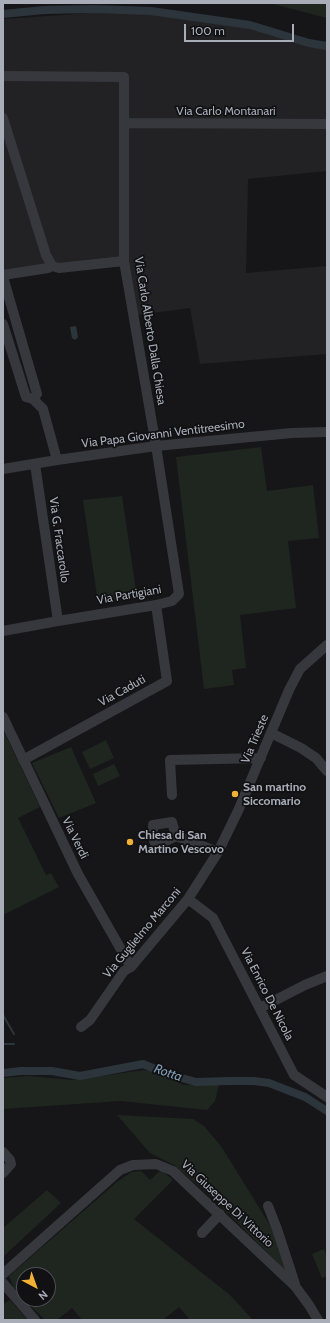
<!DOCTYPE html>
<style>
body{margin:0}
#map{position:relative;width:330px;height:1323px;overflow:hidden;background:#161618;font-family:Cabin,sans-serif}
canvas{display:block}
.frame{position:absolute;inset:0;border:4px solid #a8adb8;pointer-events:none}
.north{position:absolute;left:16px;top:1267px;width:40px;height:40px;box-sizing:border-box;background:#111113;border:1px solid #4d4f55;border-radius:50%;rotate:139deg;font-size:11px;font-weight:700;line-height:16px;text-align:center;color:#a8adb8}
.north::after{content:'';display:block;margin:auto;width:14px;height:18px;background:#f2b134;clip-path:polygon(50% 0,100% 100%,50% 72%,0 100%)}
.scale{position:absolute;left:184px;top:24px;width:110px;height:18px;box-sizing:border-box;border:2px solid #a8adb8;border-top:0;padding-left:5px;font-size:12px;line-height:14px;white-space:nowrap;color:#a8adb8;-webkit-text-stroke:3px #111113;paint-order:stroke}
</style>
<div id="map">
<canvas width="330" height="1323"></canvas>
<div class="frame"></div>
<div class="north">N</div>
<div class="scale">100 m</div>
</div>
<script>
const ctx = document.querySelector('canvas').getContext('2d');
ctx.lineJoin = 'round';
function paint(path, color) {
  ctx.fillStyle = color;
  ctx.fill(path, 'evenodd');
}
function poly(rows) {
  const path = new Path2D();
  for (const r of rows) {
    path.moveTo(r[0], r[1]);
    for (let i = 2; i < r.length; i += 2) path.lineTo(r[i], r[i + 1]);
  }
  return path;
}
function strokePath(path, color, width, dash) {
  ctx.strokeStyle = color;
  ctx.lineWidth = width;
  ctx.lineCap = dash ? 'butt' : 'round';
  ctx.setLineDash(dash || []);
  ctx.stroke(path);
}
function drawText(font, color, halo, rows, align = 'center') {
  ctx.font = font + ' Cabin,sans-serif';
  ctx.lineWidth = 3.5;
  ctx.setLineDash([]);
  ctx.textBaseline = 'middle';
  ctx.strokeStyle = halo;
  ctx.fillStyle = color;
  for (const [text, x, y, turn = 0] of rows) {
    ctx.save();
    ctx.translate(x, y);
    ctx.rotate((+turn || 0) * Math.PI / 180);
    ctx.textAlign = isNaN(turn) ? turn : align;
    if (halo) ctx.strokeText(text, 0, 0);
    ctx.fillText(text, 0, 0);
    ctx.restore();
  }
}
const built = poly([
 [93,13,149,14,250,27,327,49,327,171,248,179,246,273,327,266,327,354,200,364,190,308,138,315,127,261,3,271,3,19]
]);
const green = poly([
 [269,3,327,3,327,18],
 [261,447,267,491,313,485,319,538,288,541,296,608,240,615,246,668,232,670,234,685,204,689,176,457],
 [122,496,137,597,98,603,83,500],
 [3,730,40,807,18,818,46,875,51,873,59,887,3,915],
 [106,740,114,758,90,769,82,752],
 [71,747,96,803,59,818,32,763],
 [114,764,120,776,98,786,93,774],
 [144,1070,156,1071,183,1085,219,1085,215,1101,207,1110,120,1101,3,1109,3,1078,28,1076,72,1080],
 [117,1115,193,1119,204,1126,221,1146,273,1230,286,1271,215,1200,174,1165,150,1153],
 [161,1170,173,1180,134,1219,230,1295,253,1320,190,1320,179,1307,163,1320,82,1320,72,1308,57,1320,45,1320,24,1299,48,1299,48,1275,24,1275,24,1299,14,1288,9,1276,118,1181,132,1172,141,1171,150,1180],
 [47,1190,61,1203,3,1257,3,1228],
 [324,1249,327,1257,327,1276,322,1278,312,1254],
 [10,1300,27,1319,26,1320,3,1320,3,1304]
]);
const water = poly([
 [76,326,78,337,75,340,72,338,70,327]
]);
const stream = poly([
 [3,1015,14,1034],
 [3,1044,14,1044]
]);
const canal = poly([
 [3,14,44,10,94,9,151,11,250,25,309,43,327,46],
 [3,1073,21,1071,52,1071,80,1076,143,1064,167,1074,196,1082,228,1081,254,1081,269,1083,305,1097,327,1111]
]);
const minor = poly([
 [3,76,124,77,124,261,156,446,179,594,172,601,156,605,58,621,3,631],
 [3,118,46,255,52,266,59,268,124,261],
 [124,123,327,124],
 [3,275,48,268,52,266],
 [3,277,37,394,33,399,26,397,3,324],
 [33,399,43,409,57,460],
 [35,464,58,621],
 [3,469,57,460,156,446,292,433,327,432],
 [3,717,78,874,131,967],
 [271,733,301,748,316,758,327,771],
 [23,760,167,681,156,605],
 [172,795,170,760,261,758],
 [172,822,176,836,156,846,153,838,153,825,172,822],
 [176,836,218,852],
 [188,899,213,918,294,1075,327,1097],
 [260,1008,305,985,327,976],
 [81,1027,90,1020,124,971,131,967,188,899,218,852,238,811,289,690,300,669,327,645],
 [3,1152,10,1160,11,1164,3,1173],
 [268,1206,277,1229,295,1284],
 [202,1233,220,1214],
 [3,1274,120,1170,133,1165,156,1164,173,1171,295,1286,309,1305,318,1320],
 [3,1283,35,1320]
]);
const markers = [
 [235,794,4,"#f2b134"],
 [130,842,4,"#f2b134"]
];
const streetNames = [
 ["Via Carlo Montanari",226,111],
 ["Via Carlo Alberto Dalla Chiesa",150,331,81],
 ["Via Papa Giovanni Ventitreesimo",163,434,-7],
 ["Via G. Fraccarollo",59,540,82],
 ["Via Partigiani",129,595,-10],
 ["Via Caduti",122,691,-29],
 ["Via Trieste",255,739,-67],
 ["Via Verdi",75,838,64],
 ["Via Guglielmo Marconi",142,933,-50],
 ["Via Enrico De Nicola",267,994,63],
 ["Via Giuseppe Di Vittorio",227,1204,43]
];
const poiNames = [
 ["San martino",243,787],
 ["Siccomario",243,801],
 ["Chiesa di San",138,835],
 ["Martino Vescovo",138,849]
];
const waterNames = [
 ["Rotta",168,1073,19]
];
paint(built, '#222225');
paint(green, '#1e261f');
paint(water, '#2c353c');
strokePath(stream, '#2c353c', 2);
strokePath(canal, '#2c353c', 8);
strokePath(minor, '#37383d', 10);
for (const [x, y, r, color] of markers) {
  const dot = new Path2D();
  dot.arc(x, y, r, 0, 2 * Math.PI);
  ctx.fillStyle = color;
  ctx.fill(dot);
  strokePath(dot, '#111113', 1.5);
}
drawText('12px', '#a8adb8', '#111113', streetNames);
drawText('bold 12px', '#a8adb8', '#111113', poiNames, 'left');
drawText('italic 13px', '#7f9bb3', '#111113', waterNames);
</script>
